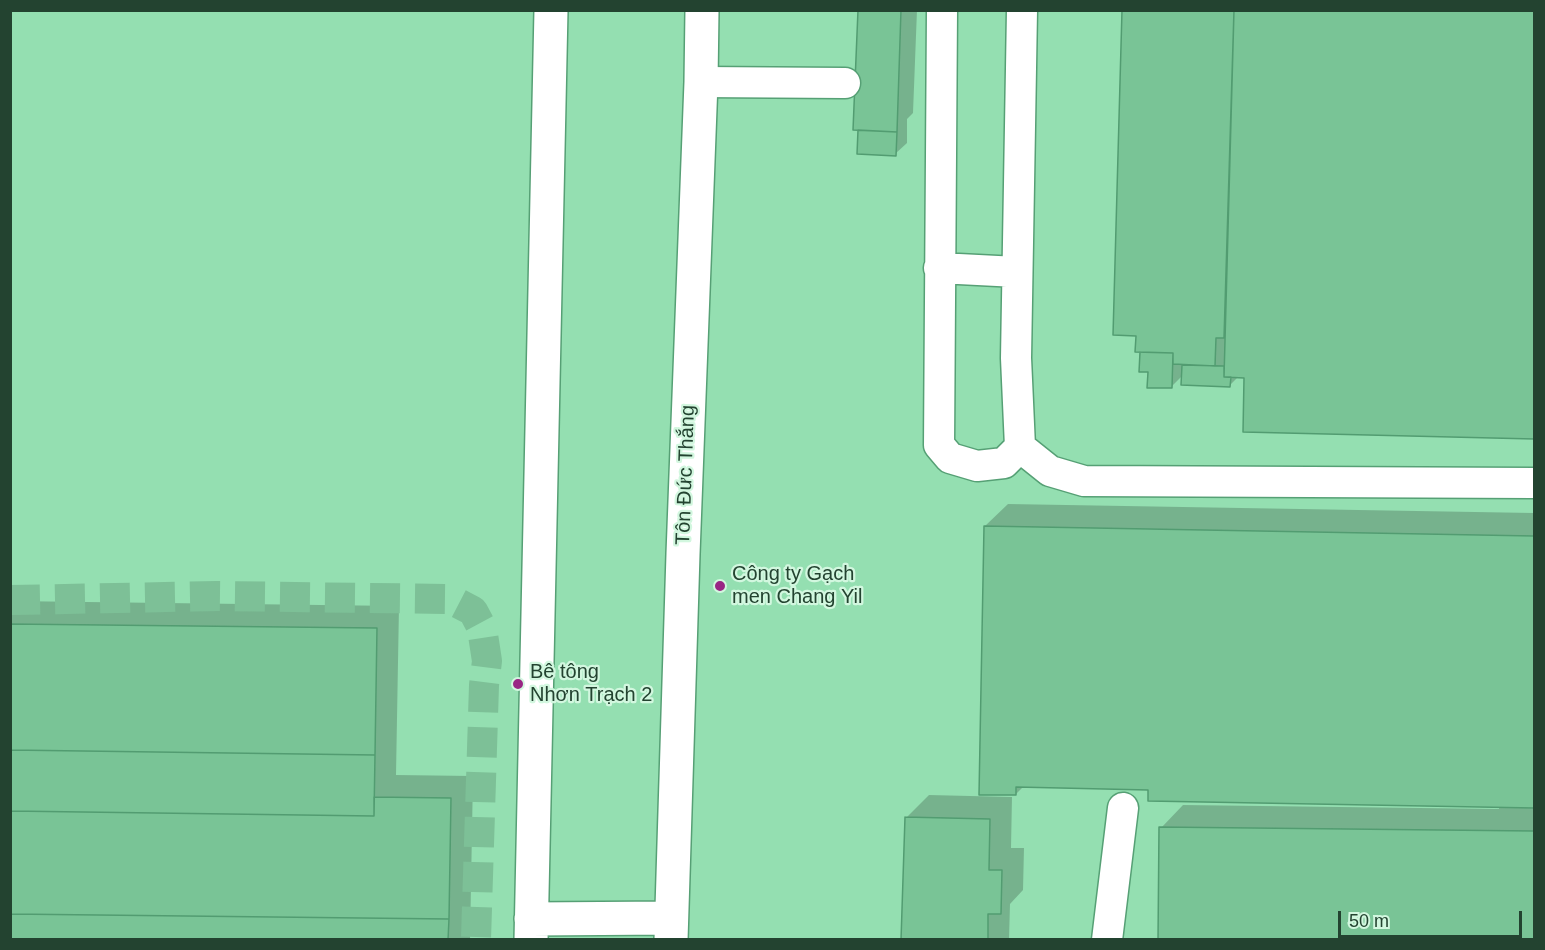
<!DOCTYPE html>
<meta charset="utf-8">
<style>
body{margin:0}
#map{position:relative;width:1545px;height:950px;overflow:hidden;background:#94dfb1;font-family:Helvetica,sans-serif}
canvas{display:block}
.frame{position:absolute;inset:0;border:12px solid #234330;pointer-events:none}
.scale{position:absolute;left:1338px;top:911px;width:184px;height:27px;box-sizing:border-box;border:3px solid #234330;border-top:0;padding-left:8px;font-size:18px;line-height:21px;white-space:nowrap;color:#234330;-webkit-text-stroke:4px #d2f7df;paint-order:stroke}
</style>
<div id="map">
<canvas width="1545" height="950"></canvas>
<div class="frame"></div>
<div class="scale">50 m</div>
</div>
<script>
const ctx = document.querySelector('canvas').getContext('2d');
ctx.lineJoin = 'round';
function paint(path, color) {
  ctx.fillStyle = color;
  ctx.fill(path, 'evenodd');
}
function poly(rows) {
  const path = new Path2D();
  for (const r of rows) {
    path.moveTo(r[0], r[1]);
    for (let i = 2; i < r.length; i += 2) path.lineTo(r[i], r[i + 1]);
  }
  return path;
}
function strokePath(path, color, width, dash) {
  ctx.strokeStyle = color;
  ctx.lineWidth = width;
  ctx.lineCap = dash ? 'butt' : 'round';
  ctx.setLineDash(dash || []);
  ctx.stroke(path);
}
function drawText(font, color, halo, rows, align = 'center') {
  ctx.font = font + ' Helvetica,sans-serif';
  ctx.lineWidth = 4.5;
  ctx.setLineDash([]);
  ctx.textBaseline = 'middle';
  ctx.strokeStyle = halo;
  ctx.fillStyle = color;
  for (const [text, x, y, turn = 0] of rows) {
    ctx.save();
    ctx.translate(x, y);
    ctx.rotate((+turn || 0) * Math.PI / 180);
    ctx.textAlign = isNaN(turn) ? turn : align;
    if (halo) ctx.strokeText(text, 0, 0);
    ctx.fillText(text, 0, 0);
    ctx.restore();
  }
}
const shadow = poly([
 [860,10,917,10,913,113,907,119,907,143,895,154],
 [1124,10,1534,10,1534,437,1244,430,1246,376,1239,376,1230,385,1183,375,1171,387,1149,371,1142,351],
 [1179,352,1179,355,1162,354],
 [1008,504,1534,513,1534,940,1159,940,1161,828,1183,805,1499,809,1499,806,1150,788,1024,786,1016,794,985,526],
 [10,601,399,606,396,775,473,776,470,940,10,940],
 [929,795,1012,797,1011,848,1024,848,1023,890,1010,904,1009,940,903,940,906,818]
]);
const building = poly([
 [858,10,901,10,897,132,853,130,858,10],
 [1122,10,1234,10,1224,338,1216,338,1215,366,1173,364,1173,353,1135,352,1136,336,1113,335,1122,10],
 [1234,10,1534,10,1534,439,1243,432,1244,378,1224,377,1234,10],
 [858,130,897,132,896,156,857,154,858,130],
 [1140,352,1173,353,1172,388,1147,388,1148,372,1139,372,1140,352],
 [1182,365,1224,366,1224,377,1231,377,1230,387,1181,385,1182,365],
 [984,526,1534,536,1534,808,1148,801,1148,790,1016,787,1016,795,979,795,984,526],
 [10,624,377,628,375,755,10,750,10,624],
 [10,750,375,755,374,816,10,811,10,750],
 [374,797,451,798,449,919,10,914,10,811,374,816,374,797],
 [905,817,990,819,989,870,1002,870,1001,914,988,914,988,940,901,940,905,817],
 [1159,827,1534,831,1534,940,1158,940,1159,827],
 [10,914,449,919,448,940,10,940,10,914]
]);
const minorTunnel = poly([
 [10,600,217,596,450,599,473,611,482,628,487,661,484,685,476,940]
]);
const minor = poly([
 [942,10,939,445,950,458,977,466,1004,463,1020,447],
 [1022,10,1016,358,1020,447,1050,471,1084,481,1534,483],
 [701,82,845,83],
 [939,268,1017,272],
 [1107,940,1123,808]
]);
const major = poly([
 [531,919,671,918],
 [531,940,551,10],
 [671,940,683,554,701,82,702,10]
]);
const markers = [
 [720,586,6,"#992684"],
 [518,684,6,"#992684"]
];
const streetNames = [
 ["Tôn Đức Thắng",686,475,-88]
];
const poiNames = [
 ["Công ty Gạch",732,574],
 ["men Chang Yil",732,597],
 ["Bê tông",530,672],
 ["Nhơn Trạch 2",530,695]
];
paint(shadow, '#0003');
paint(building, '#79c496');
strokePath(building, '#529c71', 1.5);
strokePath(minorTunnel, '#7dc097', 30, [30, 15]);
strokePath(minor, '#56a075', 33);
strokePath(major, '#56a075', 36);
strokePath(minor, '#fff', 30);
strokePath(major, '#fff', 33);
for (const [x, y, r, color] of markers) {
  const dot = new Path2D();
  dot.arc(x, y, r, 0, 2 * Math.PI);
  ctx.fillStyle = color;
  ctx.fill(dot);
  strokePath(dot, '#d2f7df', 2);
}
drawText('20px', '#234330', '#d2f7df', streetNames);
drawText('20px', '#234330', '#d2f7df', poiNames, 'left');
</script>
